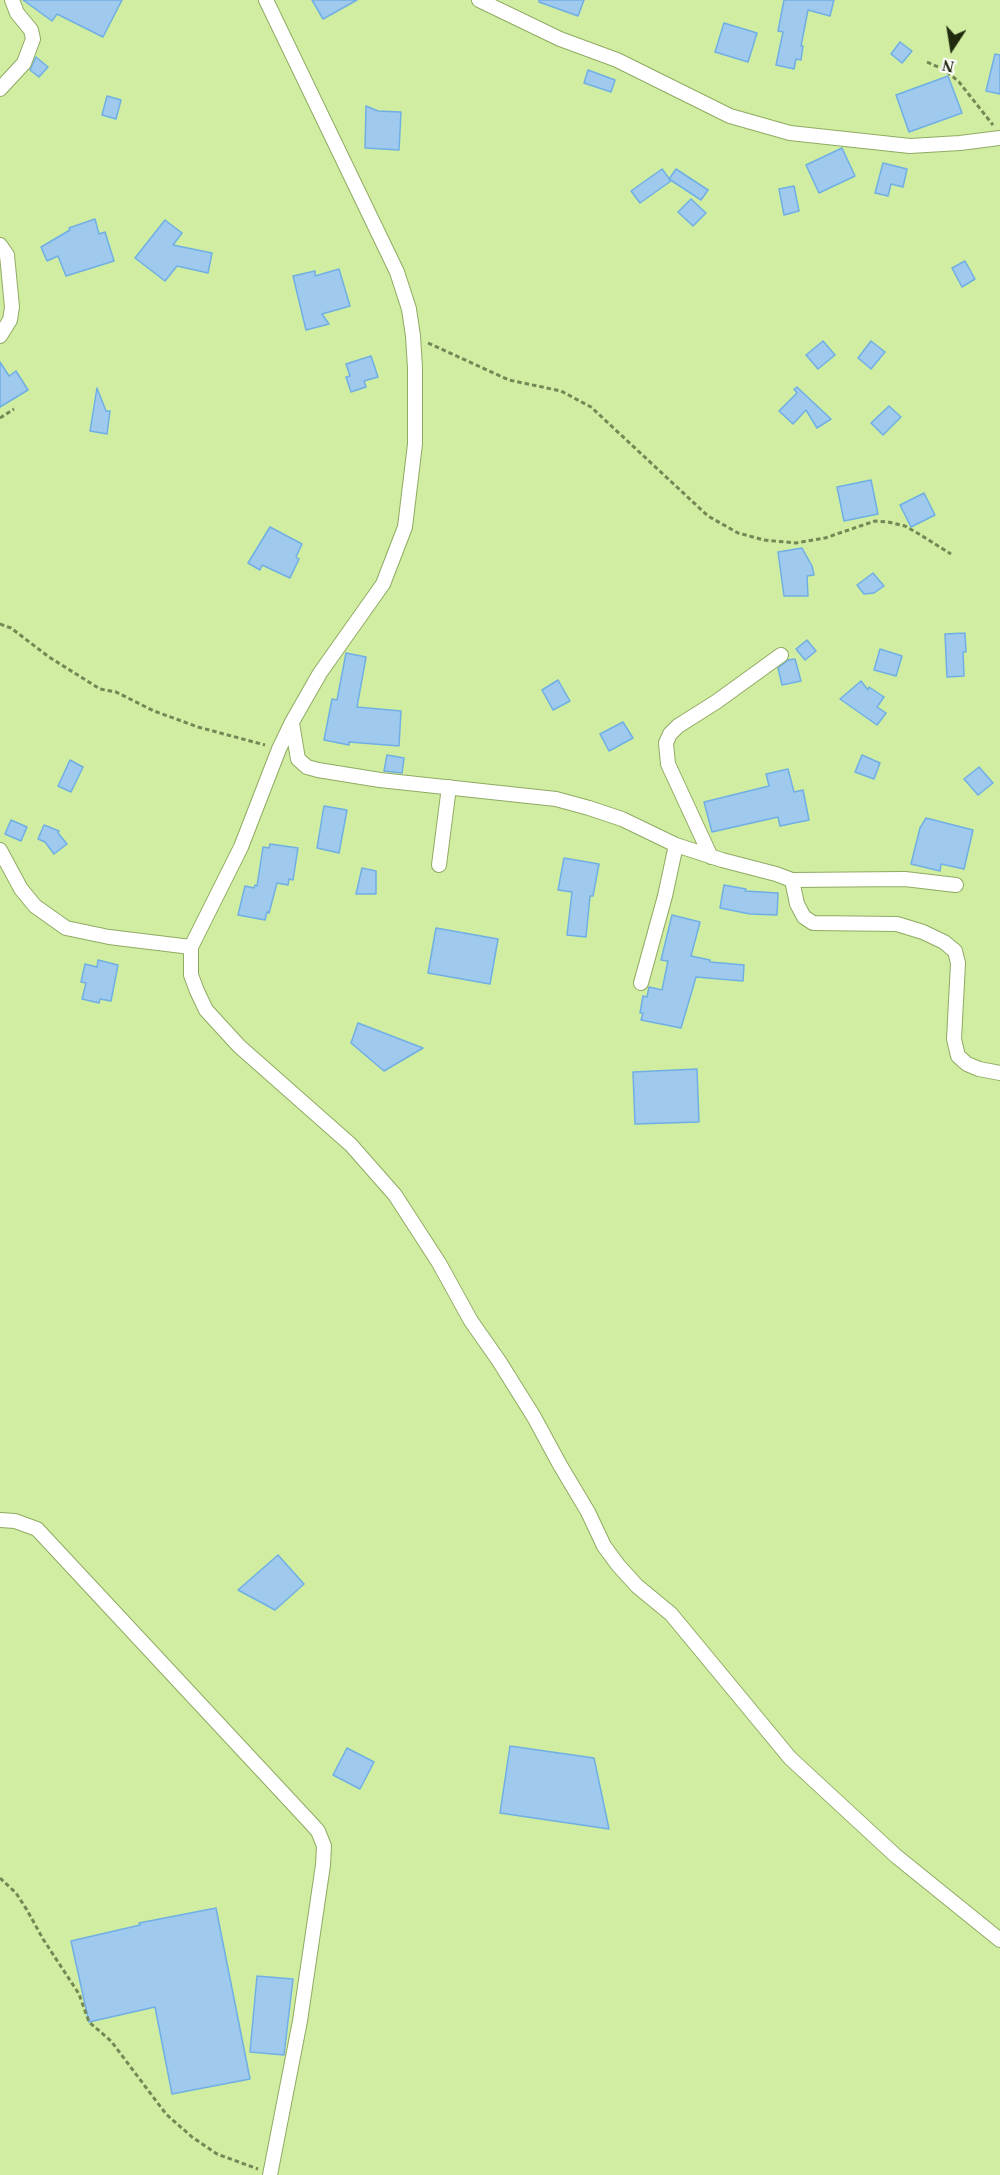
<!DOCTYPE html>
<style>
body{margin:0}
#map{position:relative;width:1000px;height:2175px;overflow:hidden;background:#d0eda2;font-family:Georgia,serif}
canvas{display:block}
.north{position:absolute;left:922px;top:18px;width:60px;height:60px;-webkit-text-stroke:4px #fff;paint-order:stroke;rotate:192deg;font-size:16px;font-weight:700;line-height:24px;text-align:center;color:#212b0e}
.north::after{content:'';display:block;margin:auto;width:21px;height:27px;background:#212b0e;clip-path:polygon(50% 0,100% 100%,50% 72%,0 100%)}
</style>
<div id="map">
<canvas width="1000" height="2175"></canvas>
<div class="north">N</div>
</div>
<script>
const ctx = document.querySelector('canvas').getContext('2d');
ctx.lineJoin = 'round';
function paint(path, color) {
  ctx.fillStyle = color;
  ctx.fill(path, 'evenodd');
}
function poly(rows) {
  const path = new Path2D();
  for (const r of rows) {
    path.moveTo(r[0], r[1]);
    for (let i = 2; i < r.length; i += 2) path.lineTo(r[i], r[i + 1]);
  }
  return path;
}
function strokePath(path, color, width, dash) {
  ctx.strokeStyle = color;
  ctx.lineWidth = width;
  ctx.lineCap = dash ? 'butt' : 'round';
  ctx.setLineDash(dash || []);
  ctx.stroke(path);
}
const building = poly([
 [23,0,122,0,103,37,57,14,52,21,23,0],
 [312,0,357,0,323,19,312,0],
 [539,0,584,0,578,16,539,2,539,0],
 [784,0,834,0,830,16,808,10,801,46,803,46,801,60,796,59,794,69,776,65,783,32,778,31,784,0],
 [724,23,757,33,748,62,715,52,724,23],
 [900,42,912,51,902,63,891,54,900,42],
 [995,54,1000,55,1000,94,986,91,995,54],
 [36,57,48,67,39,77,30,70,36,57],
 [588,70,615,80,611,92,584,83,588,70],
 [948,76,962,113,909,132,896,95,948,76],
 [107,96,121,100,116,119,102,115,107,96],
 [366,106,378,111,401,112,399,150,365,148,366,106],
 [842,148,855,176,819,193,806,165,842,148],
 [883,163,907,169,903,187,891,184,888,196,875,193,883,163],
 [662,169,671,181,640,203,631,191,662,169],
 [676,169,708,190,701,200,669,179,676,169],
 [794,186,799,211,784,215,779,189,794,186],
 [691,199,706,213,693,226,678,212,691,199],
 [95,219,99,234,105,232,114,261,66,276,58,256,47,261,41,247,70,230,69,228,95,219],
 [165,220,182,233,173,245,212,253,208,273,177,266,165,281,135,258,165,220],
 [965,261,975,279,962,287,952,268,965,261],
 [339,269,350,306,322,314,329,324,306,330,293,276,315,271,315,276,339,269],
 [823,341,835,355,818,369,806,355,823,341],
 [871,341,885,352,871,369,858,358,871,341],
 [371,356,378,377,364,381,366,387,351,392,346,377,350,376,346,364,371,356],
 [0,362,9,376,16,371,28,390,0,407,0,362],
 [797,387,800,390,831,419,817,428,806,410,793,424,779,411,797,393,794,389,797,387],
 [97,388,106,411,110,411,107,434,90,431,97,388],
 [889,406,901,417,883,435,871,423,889,406],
 [871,480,878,514,844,521,837,487,871,480],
 [924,493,935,515,911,527,900,505,924,493],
 [270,527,302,544,296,557,299,559,290,578,262,565,260,570,248,563,270,527],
 [802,548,812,566,814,575,807,576,808,596,784,596,778,552,802,548],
 [873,573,884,586,874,593,864,594,857,585,873,573],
 [965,633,966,652,963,652,964,676,947,677,945,634,965,633],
 [807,640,816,651,805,660,796,649,807,640],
 [880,649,902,656,896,676,874,670,880,649],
 [346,653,366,657,357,707,401,711,399,746,349,742,349,745,324,740,332,699,337,700,346,653],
 [795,659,801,681,782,685,778,668,788,660,795,659],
 [558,680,570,701,553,710,542,690,558,680],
 [861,681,868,690,869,687,884,697,877,707,886,713,877,725,840,699,861,681],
 [623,722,633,738,609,751,600,734,623,722],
 [387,755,404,758,402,773,384,771,387,755],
 [862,755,880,763,874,779,855,772,862,755],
 [70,760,83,767,71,792,58,786,70,760],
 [979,767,993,783,978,795,964,779,979,767],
 [788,769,794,792,803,790,809,820,780,826,778,817,712,832,704,802,769,786,766,774,788,769],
 [324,806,347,810,339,853,317,848,324,806],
 [926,818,973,830,964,869,941,864,940,871,911,864,920,828,926,818],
 [11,820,27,827,21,841,5,834,11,820],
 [44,825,59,831,58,833,67,844,54,854,45,842,38,839,44,825],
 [270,844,298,848,293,880,289,879,288,885,277,883,269,913,267,912,265,920,238,915,245,886,254,888,255,885,257,886,263,847,269,848,270,844],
 [564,858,599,864,593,896,590,896,586,937,567,935,572,892,558,890,564,858],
 [362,868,376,871,376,894,356,894,362,868],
 [724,885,746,889,745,891,778,893,777,915,750,914,720,908,724,885],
 [672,915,700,922,691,956,710,960,710,962,744,965,743,981,696,977,681,1028,641,1020,643,1013,640,1013,643,996,647,997,649,987,662,990,668,961,661,960,672,915],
 [436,928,498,939,490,984,428,973,436,928],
 [98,960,118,965,111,1001,100,999,99,1003,82,999,86,983,81,982,85,964,97,967,98,960],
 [358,1023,423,1048,384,1071,351,1043,358,1023],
 [697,1069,699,1122,635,1124,633,1072,697,1069],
 [278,1555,304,1584,275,1610,238,1590,278,1555],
 [510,1746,594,1758,609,1829,500,1813,510,1746],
 [347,1748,374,1762,360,1789,333,1775,347,1748],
 [216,1908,250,2079,172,2094,155,2007,89,2022,71,1941,140,1925,139,1923,216,1908],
 [257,1976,293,1979,284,2055,250,2052,257,1976]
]);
const path = poly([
 [927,62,945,70,959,82,993,125],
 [428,343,509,380,561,391,591,407,708,516,738,533,764,540,796,543,825,538,875,521,888,522,905,526,919,534,951,554],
 [0,418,14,409],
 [0,624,11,628,49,657,100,689,116,692,154,711,198,727,265,745],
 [0,1878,16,1893,27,1910,43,1939,79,1994,89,2022,111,2041,166,2114,192,2137,217,2154,258,2169]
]);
const minor = poly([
 [266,0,397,272,409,309,413,336,415,368,415,444,405,527,383,584,320,673,292,722,279,749,241,847,191,947,191,975,197,991,206,1010,239,1046,351,1145,395,1195,439,1263,471,1321,499,1361,534,1417,560,1465,588,1512,604,1546,618,1565,637,1586,671,1614,790,1758,896,1856,1000,1940],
 [479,0,560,39,617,60,730,116,790,133,910,146,960,143,1000,138],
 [0,89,24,63,33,39,31,30,17,13,12,0],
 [0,245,7,255,12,307,10,320,0,336],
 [292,723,298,759,307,767,318,770,380,780,556,799,589,808,622,819,676,845,722,860,776,874,792,880,797,904,804,917,813,923,897,924,923,932,944,942,955,951,958,963,954,1039,958,1056,967,1064,979,1069,1000,1073],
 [0,850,21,889,35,906,66,928,109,937,191,947],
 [711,857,668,764,666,743,670,734,678,726,716,702,781,655],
 [439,865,449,787],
 [792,880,905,879,956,885],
 [641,983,665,896,676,845],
 [0,1520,15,1521,37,1529,308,1820,318,1831,324,1846,323,1865,300,2021,270,2175]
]);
paint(building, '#a0c9ee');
strokePath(building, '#70afe4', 1.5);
strokePath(minor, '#90aa63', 16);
strokePath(path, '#748754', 3, [4.5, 3]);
strokePath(minor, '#fff', 14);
</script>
